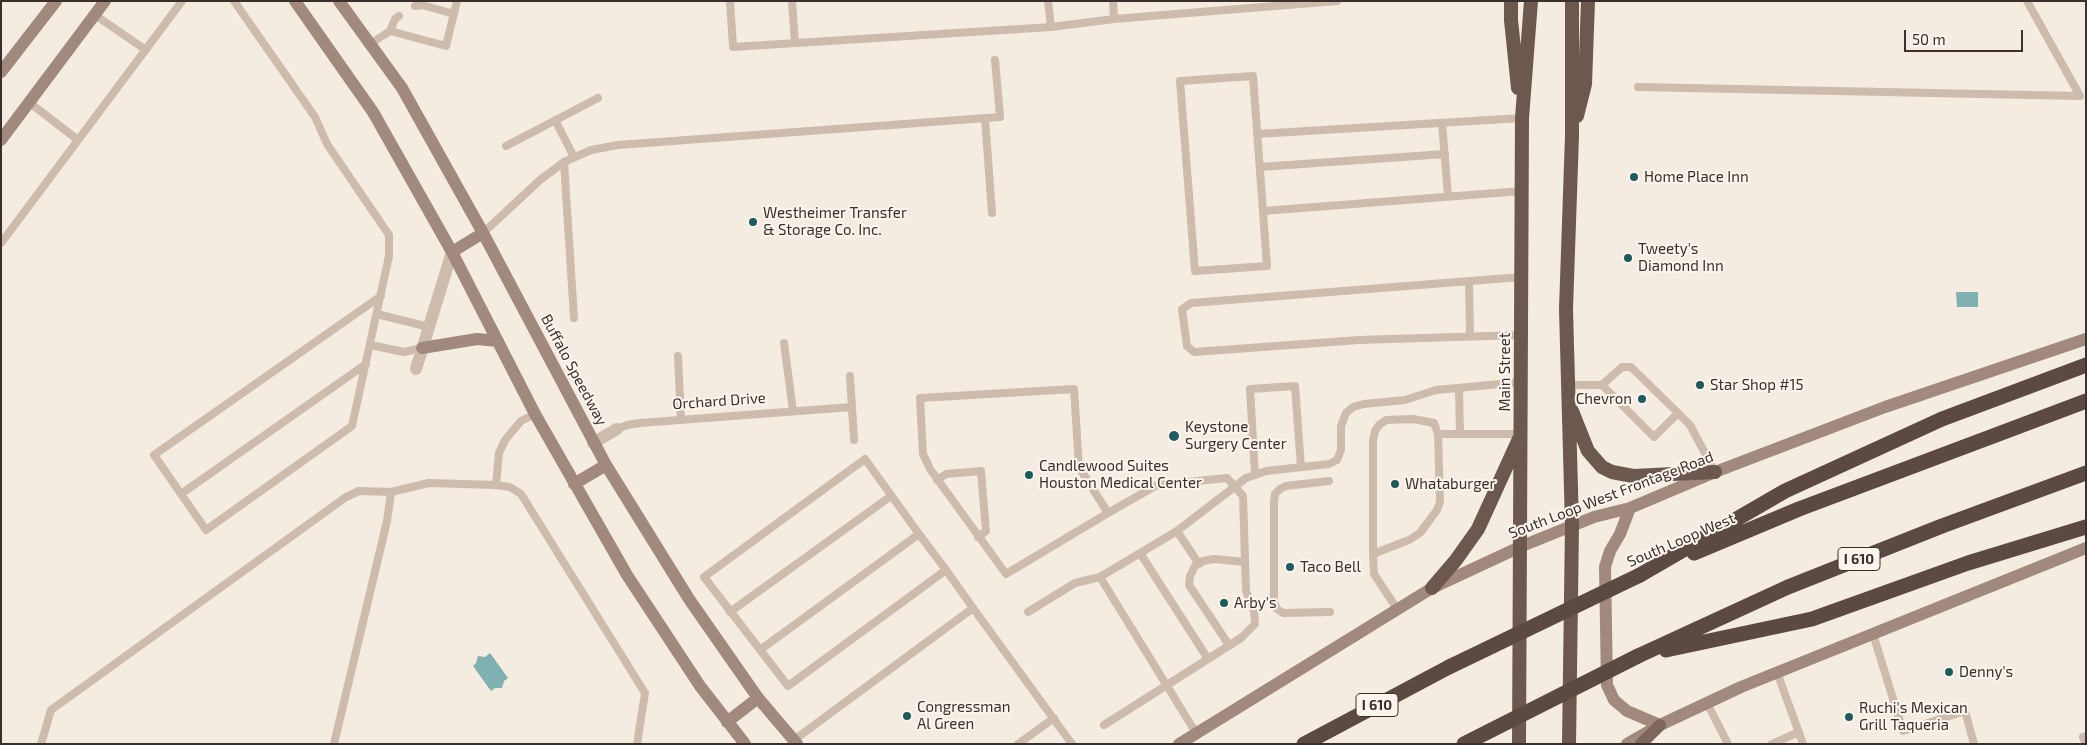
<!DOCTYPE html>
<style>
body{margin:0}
#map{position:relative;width:2087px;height:745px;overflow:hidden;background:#f4ebe1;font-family:"Exo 2",sans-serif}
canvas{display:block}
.frame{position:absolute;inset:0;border:2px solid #3b302b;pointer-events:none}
.scale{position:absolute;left:1904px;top:30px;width:119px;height:22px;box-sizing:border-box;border:2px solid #3b302b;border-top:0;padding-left:6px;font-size:15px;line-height:18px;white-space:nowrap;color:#3b302b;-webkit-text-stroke:4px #fbf5ee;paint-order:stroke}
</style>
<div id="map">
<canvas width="2087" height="745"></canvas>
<div class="frame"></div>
<div class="scale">50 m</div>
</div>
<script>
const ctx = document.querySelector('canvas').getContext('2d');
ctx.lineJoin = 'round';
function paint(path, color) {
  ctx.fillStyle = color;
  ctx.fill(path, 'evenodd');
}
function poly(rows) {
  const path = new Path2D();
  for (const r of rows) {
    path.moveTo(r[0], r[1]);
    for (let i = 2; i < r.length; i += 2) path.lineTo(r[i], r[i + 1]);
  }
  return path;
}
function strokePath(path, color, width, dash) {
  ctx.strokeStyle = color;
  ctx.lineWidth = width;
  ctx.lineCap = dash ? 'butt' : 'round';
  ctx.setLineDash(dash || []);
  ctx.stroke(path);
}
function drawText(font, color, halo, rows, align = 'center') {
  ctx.font = font + ' "Exo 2",sans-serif';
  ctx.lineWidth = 4;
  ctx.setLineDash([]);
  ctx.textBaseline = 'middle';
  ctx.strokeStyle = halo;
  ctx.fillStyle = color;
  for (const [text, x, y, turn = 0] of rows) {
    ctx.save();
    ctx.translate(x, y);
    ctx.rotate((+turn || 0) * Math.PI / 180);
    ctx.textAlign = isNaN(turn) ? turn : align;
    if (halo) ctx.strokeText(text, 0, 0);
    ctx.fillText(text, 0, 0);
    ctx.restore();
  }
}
const water = poly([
 [1956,292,1978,292,1978,307,1957,307],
 [490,653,508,678,504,681,502,688,495,688,491,691,473,666,476,663,478,656,485,657]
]);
const service = poly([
 [234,1,315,117,327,144,389,235,389,256,352,426,206,530,154,455,381,296],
 [730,1,733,47,1051,27],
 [792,1,795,43],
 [1048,1,1051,27,1114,19],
 [1113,1,1114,19,1337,1],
 [415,6,422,5,454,14],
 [95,15,146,50],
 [390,31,446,46,457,1],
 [370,44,390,31,395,19,399,16],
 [1253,76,1267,266,1195,271,1180,81,1253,76],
 [1638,87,2080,96,2027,1],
 [30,103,78,140],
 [985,118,992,213],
 [555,120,574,157],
 [1442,123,1448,196],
 [1257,134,1522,118],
 [506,146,598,98],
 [564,162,574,318],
 [1260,167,1445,154],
 [1263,211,1522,191],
 [483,233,540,180,564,162,591,150,618,145,1000,117,995,60],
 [1,243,182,1],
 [1521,277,1191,303,1182,309,1187,346,1194,352,1359,340,1521,335],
 [1469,281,1470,336],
 [377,314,429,327],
 [784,343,793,411],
 [370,345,404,352,422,348],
 [678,356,681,420],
 [850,376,854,440],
 [1568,385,1602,385],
 [1459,388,1460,434],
 [1678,413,1654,437,1602,385,1622,367,1631,367,1678,413,1690,425,1715,472],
 [617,429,627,425,640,423,852,407],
 [1255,475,1250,389,1295,386,1301,467],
 [937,480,946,474,981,471,986,531,978,537],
 [1329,481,1286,486,1280,489,1275,494,1274,502,1274,602,1277,609,1283,613,1330,612],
 [496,485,499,453,505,440,521,421,535,414],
 [181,494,366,364],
 [1177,531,1199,564],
 [1140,553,1208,659],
 [1373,554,1373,440,1375,431,1379,425,1386,420,1413,419,1434,423,1438,434],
 [946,570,788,686,704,577,865,459,919,534,946,570,973,608,1072,744],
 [1100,577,1196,733],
 [1397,609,1374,574,1373,554,1409,540,1420,533,1437,510,1440,502,1438,434,1521,434],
 [730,612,891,496],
 [1028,612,1075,583,1100,577,1177,531,1246,478,1266,471,1329,464,1337,460,1341,450,1341,426,1346,413,1353,407,1364,404,1405,400,1436,390,1522,382],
 [1873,634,1903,731,1965,711,1974,744],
 [1229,645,1189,585,1190,576,1195,566,1203,561,1214,559,1245,562],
 [760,650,919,534],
 [1777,672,1803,744],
 [1707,703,1728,744],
 [1104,725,1241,638,1255,624,1254,611,1246,591,1243,496,1227,478,1157,485,1108,513,1006,574,930,469,923,454,920,398,1074,389,1079,467,1108,513],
 [794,740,973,608],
 [41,744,51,710,346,497,359,491,391,492,429,483,496,485,510,487,521,494,645,693,637,744],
 [334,744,387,521,391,492],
 [1018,744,1054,718],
 [1772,744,1799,732],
 [2086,744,2083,737,2086,736]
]);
const minor = poly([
 [416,369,452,252],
 [593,443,617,429]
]);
const secondary = poly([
 [295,1,373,112,452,252,535,414,627,575,700,686,745,744],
 [339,1,402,88,483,233,606,465,689,599,758,698,797,744],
 [1,72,56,1],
 [1,140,105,1],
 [452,252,483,233],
 [422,348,477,339,498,341],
 [574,484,606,465],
 [1630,508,1620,534,1610,551,1605,567,1607,685,1614,700,1627,711,1660,725],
 [727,722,758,698],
 [1179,744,1432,588,1522,546,1594,517,1630,508,1715,472,1885,407,2086,339],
 [1627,744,1660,725,1741,687,2086,548]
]);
const primary = poly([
 [1641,744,1660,725]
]);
const trunk = poly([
 [1511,1,1511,20,1518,88],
 [1577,116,1585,84,1588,1],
 [1572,411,1588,451,1602,467,1612,472,1633,476,1715,472],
 [1432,588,1456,560,1478,529,1519,439],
 [1519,744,1522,118,1531,1],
 [1569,744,1572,525,1566,309,1572,136,1572,1]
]);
const motorway = poly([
 [1694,553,1799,509,2086,401],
 [1640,575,1785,491,1942,419,2086,365],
 [1666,650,1812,619,1968,563,2086,527],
 [1638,656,1788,587,1942,526,2086,473],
 [1304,744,1449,667]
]);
const motorwayBridge = poly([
 [1449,667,1640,575],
 [1464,744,1638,656]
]);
const markers = [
 [1634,177,5,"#1f5a5e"],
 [753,222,5,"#1f5a5e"],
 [1628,258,5,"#1f5a5e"],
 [1700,385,5,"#1f5a5e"],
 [1642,399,5,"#1f5a5e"],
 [1174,436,6,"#1f5a5e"],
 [1029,475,5,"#1f5a5e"],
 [1395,484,5,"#1f5a5e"],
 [1290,567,5,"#1f5a5e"],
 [1224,603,5,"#1f5a5e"],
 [1949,672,5,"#1f5a5e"],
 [907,716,5,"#1f5a5e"],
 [1849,717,5,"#1f5a5e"]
];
const shields = [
 [1859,559,42],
 [1377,705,42]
];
const shieldNames = [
 ["I 610",1859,559],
 ["I 610",1377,705]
];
const poiNames = [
 ["Home Place Inn",1644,177],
 ["Westheimer Transfer",763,213],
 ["& Storage Co. Inc.",763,230],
 ["Tweety's",1638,249],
 ["Diamond Inn",1638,266],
 ["Star Shop #15",1710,385],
 ["Chevron",1632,399,"right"],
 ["Keystone",1185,427],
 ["Surgery Center",1185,444],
 ["Candlewood Suites",1039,466],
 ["Houston Medical Center",1039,483],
 ["Whataburger",1405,484],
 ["Taco Bell",1300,567],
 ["Arby's",1234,603],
 ["Denny's",1959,672],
 ["Congressman",917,707],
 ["Al Green",917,724],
 ["Ruchi's Mexican",1859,708],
 ["Grill Taqueria",1859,725]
];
const streetNames = [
 ["Buffalo Speedway",574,370,62],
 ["Main Street",1505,372,-90],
 ["Orchard Drive",719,401,-4],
 ["South Loop West Frontage Road",1611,495,-21],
 ["South Loop West",1681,540,-23]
];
paint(water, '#7fb0b2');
strokePath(service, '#cdbbac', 8);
strokePath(minor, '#cdbbac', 12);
strokePath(secondary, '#a18a7d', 12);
strokePath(primary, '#7d675c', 12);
strokePath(trunk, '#6c584f', 14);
strokePath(motorway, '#5c4a42', 15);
strokePath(motorwayBridge, '#5c4a42', 15);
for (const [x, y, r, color] of markers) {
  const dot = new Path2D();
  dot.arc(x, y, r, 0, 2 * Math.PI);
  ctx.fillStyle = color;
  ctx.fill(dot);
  strokePath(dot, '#fbf5ee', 2);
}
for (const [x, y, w] of shields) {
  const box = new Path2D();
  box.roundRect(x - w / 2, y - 11.5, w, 23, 4);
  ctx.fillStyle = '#fbf5ee';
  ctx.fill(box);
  strokePath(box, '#3b302b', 1);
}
drawText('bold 14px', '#3b302b', null, shieldNames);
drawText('15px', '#3b302b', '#fbf5ee', poiNames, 'left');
drawText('15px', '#3b302b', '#fbf5ee', streetNames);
</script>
